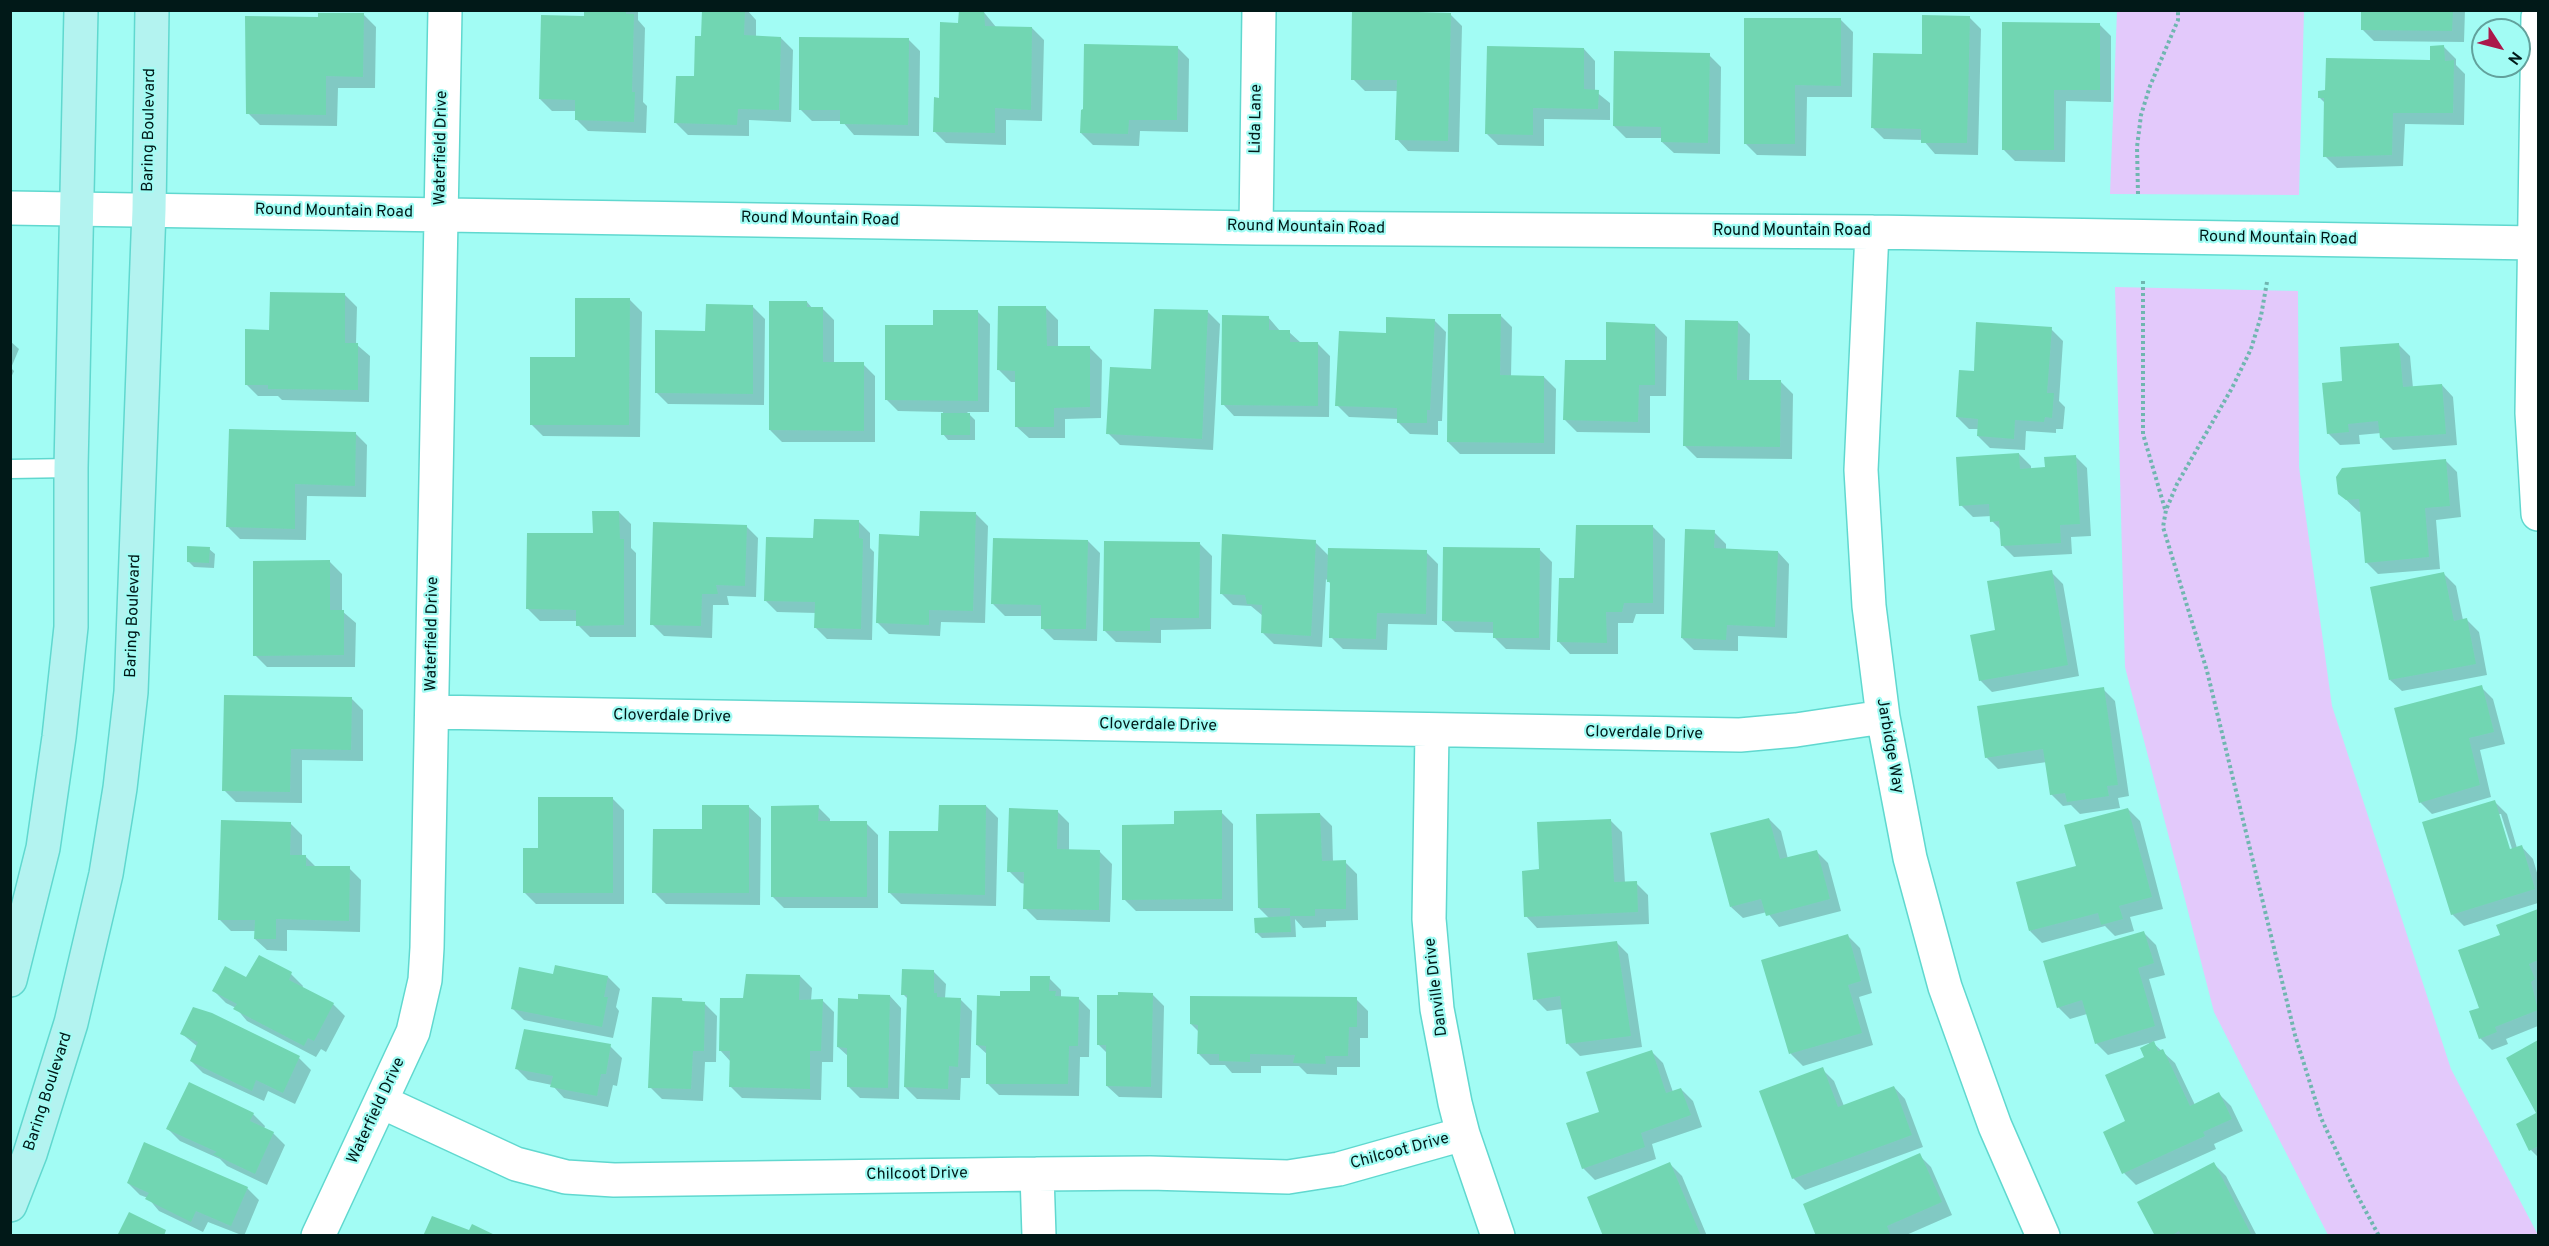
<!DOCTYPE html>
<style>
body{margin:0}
#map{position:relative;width:2549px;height:1246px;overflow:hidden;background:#a2fcf4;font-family:Overpass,sans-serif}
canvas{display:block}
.frame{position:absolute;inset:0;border:12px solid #011918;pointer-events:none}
.north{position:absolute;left:2471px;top:18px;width:60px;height:60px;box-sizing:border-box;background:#a2fcf4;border:2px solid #62a19c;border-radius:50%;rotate:126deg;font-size:16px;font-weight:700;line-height:24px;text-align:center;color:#011918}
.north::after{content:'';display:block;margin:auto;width:21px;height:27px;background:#ab184a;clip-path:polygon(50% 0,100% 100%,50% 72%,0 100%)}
</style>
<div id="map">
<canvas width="2549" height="1246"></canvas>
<div class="frame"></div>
<div class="north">N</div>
</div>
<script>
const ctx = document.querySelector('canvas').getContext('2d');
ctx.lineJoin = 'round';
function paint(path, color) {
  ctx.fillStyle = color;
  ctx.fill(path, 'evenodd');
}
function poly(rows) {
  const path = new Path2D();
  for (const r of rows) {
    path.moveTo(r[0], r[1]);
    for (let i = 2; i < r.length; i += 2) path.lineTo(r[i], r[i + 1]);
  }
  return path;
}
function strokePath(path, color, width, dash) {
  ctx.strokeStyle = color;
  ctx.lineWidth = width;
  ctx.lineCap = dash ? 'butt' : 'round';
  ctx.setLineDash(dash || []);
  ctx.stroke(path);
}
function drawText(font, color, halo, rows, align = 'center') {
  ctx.font = font + ' Overpass,sans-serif';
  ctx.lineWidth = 4.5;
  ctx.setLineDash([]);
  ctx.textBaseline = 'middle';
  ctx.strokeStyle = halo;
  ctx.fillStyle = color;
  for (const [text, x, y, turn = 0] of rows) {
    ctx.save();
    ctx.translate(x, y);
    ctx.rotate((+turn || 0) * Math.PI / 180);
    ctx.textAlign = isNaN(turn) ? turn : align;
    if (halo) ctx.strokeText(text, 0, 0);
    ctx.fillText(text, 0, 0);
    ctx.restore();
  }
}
const green = poly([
 [2117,11,2304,11,2299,195,2110,194],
 [2115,287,2298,291,2299,467,2332,706,2451,1069,2538,1235,2328,1235,2214,1012,2125,667]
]);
const shadow = poly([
 [586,10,638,10,638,20,645,28,643,102,647,106,646,133,588,131,576,119,577,111,552,111,540,99,585,18],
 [704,10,747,10,756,20,756,37,781,38,793,50,791,122,749,120,749,136,688,135,676,123,695,78,702,38],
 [982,10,996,27,1032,28,1044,40,1042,121,1006,120,1006,145,946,143,934,131,959,24],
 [2363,10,2465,10,2464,42,2374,41,2362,29],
 [1450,14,1462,26,1459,152,1408,151,1397,139,1398,91,1365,91,1353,79],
 [364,15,376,27,375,88,338,88,337,126,260,125,248,113,319,18],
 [1969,17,1981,29,1978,155,1935,154,1923,140,1884,139,1872,127,1923,55],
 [1841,20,1853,32,1852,97,1807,97,1806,156,1757,155,1745,143],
 [2099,24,2111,36,2111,102,2066,101,2065,162,2015,161,2003,149],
 [908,39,920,51,919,136,854,135,842,121,812,121,800,109],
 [1177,47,1189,59,1188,132,1140,131,1139,146,1093,145,1081,133],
 [2444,47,2456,59,2456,65,2465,74,2464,125,2405,124,2403,166,2337,168,2325,156,2325,103,2319,97,2432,61],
 [1584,49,1595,61,1595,91,1610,103,1610,120,1544,119,1544,146,1498,145,1486,133],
 [1709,55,1721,67,1720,154,1674,153,1662,142,1662,138,1626,138,1614,126],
 [345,295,357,307,356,344,370,356,369,402,282,400,278,396,258,396,246,384,271,331],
 [630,300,642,312,640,437,543,436,531,424,576,359],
 [807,302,813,309,822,308,834,320,834,364,863,364,875,376,875,442,782,442,770,430],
 [753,307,765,319,764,405,668,404,656,392,707,332],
 [1046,308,1058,320,1058,347,1090,348,1102,360,1101,418,1065,419,1065,438,1029,438,1017,427,1016,382,1011,382,999,370],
 [978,312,990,324,989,412,967,412,975,420,975,440,948,440,943,434,943,412,898,411,886,399,934,326],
 [1208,312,1220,324,1213,450,1120,445,1108,433,1152,371],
 [1500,315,1512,327,1511,377,1544,377,1556,389,1555,454,1460,454,1448,442],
 [1268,317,1280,331,1289,332,1301,343,1318,344,1330,356,1329,417,1234,416,1223,404],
 [1434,320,1446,332,1442,421,1438,421,1438,435,1410,434,1398,422,1398,419,1349,417,1337,405,1388,335],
 [1738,322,1750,334,1749,382,1781,382,1793,394,1792,459,1697,458,1685,446],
 [1655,325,1667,337,1666,396,1650,396,1650,433,1577,432,1565,420,1607,362],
 [2051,329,2063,341,2059,401,2065,407,2063,429,2056,429,2056,433,2026,431,2025,450,1990,448,1978,436,1979,429,1969,429,1957,417],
 [10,341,19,349,11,368,14,371,10,380],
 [2398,344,2410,356,2413,388,2442,385,2453,397,2457,445,2393,450,2381,438,2381,433,2359,435,2360,444,2340,445,2328,433,2344,383],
 [355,433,367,445,366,497,307,496,306,540,240,539,228,527],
 [2019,454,2031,466,2031,470,2046,468,2075,456,2087,468,2091,536,2071,537,2072,554,2014,557,2002,545,2001,530,1992,521,1992,516,1973,517,1961,505],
 [2445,460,2457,472,2461,517,2436,520,2440,569,2378,574,2366,562,2362,511,2359,512,2340,494],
 [619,512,631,524,631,548,636,553,636,637,590,637,578,625,578,621,540,621,528,609,594,535],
 [976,514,988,526,985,623,941,622,940,636,889,634,877,622],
 [858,521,870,533,870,548,874,552,872,640,827,639,815,627,816,613,777,612,765,600,815,540],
 [746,526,758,538,756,597,727,596,729,605,713,605,712,638,664,636,652,624],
 [1653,527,1665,539,1664,614,1636,614,1633,623,1618,623,1618,654,1570,654,1559,642,1576,580],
 [1714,532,1726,544,1726,550,1778,552,1789,564,1787,638,1738,636,1738,651,1694,650,1682,638],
 [1088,541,1100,553,1097,641,1054,640,1042,628,1042,616,1005,616,993,604],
 [1315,542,1329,556,1426,552,1438,564,1437,625,1388,624,1387,650,1343,649,1331,637,1332,585,1326,579,1322,647,1274,644,1262,632,1263,616,1251,606,1233,605,1221,593],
 [1200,544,1212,556,1211,629,1161,630,1161,643,1116,642,1104,630],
 [209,549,215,554,214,568,194,567,188,561],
 [1540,550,1552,562,1550,650,1506,649,1494,637,1494,633,1455,632,1443,621],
 [330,562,342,574,342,611,356,623,355,667,267,667,255,655],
 [2051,572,2063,584,2079,676,1992,692,1980,680,1997,632],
 [2444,574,2456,586,2463,620,2467,620,2479,632,2487,675,2402,691,2390,680],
 [2481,687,2493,699,2505,744,2480,750,2491,797,2432,814,2420,802],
 [2103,689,2115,701,2129,796,2118,798,2120,808,2080,814,2071,805,2063,806,2051,794,2047,762,1998,769,1986,757],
 [351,698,363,710,363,761,302,760,302,803,236,802,224,790],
 [612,798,624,810,624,904,536,904,524,892,540,849],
 [2495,802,2507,814,2517,848,2522,847,2533,859,2538,876,2538,903,2464,926,2452,914],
 [2498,814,2501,814,2514,855,2511,856],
 [986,806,998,818,996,906,901,904,889,892,940,833],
 [749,807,761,818,760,905,666,904,654,892,703,830],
 [818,807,830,819,830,823,866,823,878,835,878,908,784,908,772,896],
 [2128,809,2140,821,2163,909,2130,917,2134,931,2115,936,2105,926,2042,943,2030,931,2077,867],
 [1057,811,1069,823,1069,851,1100,852,1112,864,1110,922,1037,920,1025,908,1025,884,1021,883,1009,871],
 [1221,812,1233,824,1233,911,1136,911,1124,899,1176,826],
 [1320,814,1332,826,1333,862,1345,862,1357,874,1358,920,1326,921,1326,927,1303,928,1295,919,1296,937,1262,938,1256,932,1270,919,1259,908],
 [1769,819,1781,831,1788,859,1816,851,1828,863,1841,911,1779,927,1767,912,1743,918,1731,907],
 [1610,820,1622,832,1625,883,1636,883,1648,895,1649,924,1537,928,1526,916,1541,871],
 [290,823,302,835,302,856,306,857,316,867,349,868,361,880,360,932,287,930,287,951,267,950,255,939,256,931,231,931,219,919],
 [2538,911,2538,1026,2506,1039,2508,1044,2492,1050,2480,1038,2502,936,2498,926],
 [2144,933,2156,945,2165,975,2149,979,2166,1038,2152,1042,2175,1063,2195,1105,2219,1094,2231,1106,2243,1131,2214,1144,2216,1149,2136,1185,2124,1173,2105,1132,2127,1122,2149,1043,2108,1055,2096,1043,2087,1014,2070,1019,2058,1007],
 [1848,936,1860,948,1872,993,1859,997,1873,1045,1803,1066,1791,1054,1763,961],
 [1616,942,1628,954,1642,1047,1580,1056,1568,1044,1563,1009,1547,1011,1535,999],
 [259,957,291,974,303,986,302,988,333,1004,345,1016,326,1052,321,1049,316,1057,247,1021,236,1008,226,1003,214,991,247,979],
 [934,972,946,984,945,998,960,999,972,1011,970,1078,961,1078,960,1100,917,1099,905,1087,909,1000,903,994],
 [554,976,608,977,620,989,616,1007,619,1011,613,1038,524,1020,512,1008],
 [800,976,812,988,811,1001,822,1000,834,1012,833,1062,822,1062,821,1100,742,1098,730,1086,731,1062,720,1050,744,1000],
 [1049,978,1061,990,1061,998,1078,998,1090,1010,1089,1057,1080,1057,1079,1096,999,1095,987,1083,988,1055,977,1045,1001,997,1032,993],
 [1152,994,1164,1006,1162,1098,1119,1097,1107,1086,1108,1054,1098,1044],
 [890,996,901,1008,899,1099,860,1098,848,1086,849,1057,838,1047,860,1000],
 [1356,999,1368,1011,1368,1038,1360,1038,1360,1067,1337,1067,1337,1075,1307,1074,1299,1066,1261,1066,1261,1073,1232,1073,1225,1065,1210,1065,1198,1053,1199,1032,1191,1024],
 [682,1000,685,1003,705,1004,717,1016,716,1062,705,1062,703,1101,662,1099,650,1087],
 [211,1015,299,1058,311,1070,295,1104,268,1091,264,1101,203,1073,191,1061,198,1047,182,1034],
 [2538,1042,2538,1113,2508,1058],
 [610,1046,622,1058,617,1086,613,1085,608,1107,564,1098,552,1085,528,1080,516,1068],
 [1651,1051,1663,1063,1673,1092,1681,1089,1693,1101,1702,1127,1652,1144,1656,1159,1595,1180,1583,1168,1601,1112],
 [1822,1069,1834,1081,1844,1106,1894,1087,1905,1099,1923,1147,1805,1190,1793,1178],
 [2538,1113,2538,1157,2531,1150,2518,1125],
 [253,1114,265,1126,264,1129,273,1133,285,1145,267,1185,227,1166,220,1159,180,1141,168,1129],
 [1919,1155,1931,1167,1952,1215,1904,1236,1818,1236],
 [1670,1164,1682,1176,1707,1236,1605,1236],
 [2214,1164,2226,1176,2257,1236,2157,1236],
 [128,1183,247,1188,259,1200,244,1236,208,1222,203,1232,159,1211,148,1198,140,1195]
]);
const building = poly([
 [584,10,626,10,626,14,634,14,632,92,635,92,634,122,575,120,575,100,539,99,541,15,584,16],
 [702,10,745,10,744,35,781,37,779,110,738,109,737,125,674,123,676,76,694,76,695,36,701,36],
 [959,10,984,10,985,26,1032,27,1031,110,995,108,995,133,933,132,934,97,939,98,940,22,958,23],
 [1352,10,1451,13,1448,141,1395,140,1397,80,1351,80],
 [2361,10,2453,10,2452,31,2361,30],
 [318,13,364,13,363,77,326,76,326,115,246,114,245,16,318,17],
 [1922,15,1970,16,1967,143,1921,143,1921,129,1871,128,1873,53,1922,54],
 [1744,18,1841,18,1841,86,1795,85,1795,144,1744,144],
 [2002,22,2100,23,2100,90,2054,90,2054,150,2002,150],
 [799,37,909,38,908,125,840,124,840,110,799,110],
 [1084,44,1178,46,1177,120,1129,120,1128,134,1080,133,1081,110,1083,109],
 [2444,45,2445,61,2454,60,2453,113,2393,113,2392,155,2323,157,2324,98,2318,98,2318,91,2325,90,2326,58,2430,60,2430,46],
 [1487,46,1584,48,1584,89,1599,90,1598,109,1533,108,1533,135,1485,134],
 [1614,51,1710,53,1708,143,1661,142,1661,127,1613,126],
 [270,292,345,293,345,343,358,343,358,390,268,389,268,385,245,385,245,329,269,330],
 [575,298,630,298,629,425,530,425,530,357,575,357],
 [769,301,807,301,807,307,823,307,823,362,864,362,864,431,769,430],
 [706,304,753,305,753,394,655,393,655,330,705,331],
 [998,306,1046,306,1047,346,1090,346,1090,407,1054,408,1054,427,1015,427,1015,371,997,370],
 [1154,309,1208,310,1202,439,1106,434,1110,367,1151,369],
 [933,310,978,310,978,401,885,400,885,325,933,325],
 [1448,314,1501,314,1500,375,1544,376,1544,443,1447,442],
 [1222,315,1269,316,1269,330,1290,330,1290,342,1318,342,1318,406,1221,405],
 [1386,317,1435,319,1430,410,1427,410,1427,423,1397,423,1397,408,1335,406,1339,331,1386,333],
 [1685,320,1738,321,1737,380,1781,380,1780,447,1683,446],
 [1606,322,1655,324,1655,385,1639,385,1638,422,1563,420,1565,360,1606,360],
 [1976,322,2052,327,2047,393,2054,393,2052,418,2045,417,2044,422,2015,420,2014,439,1977,436,1978,419,1956,417,1959,370,1974,371],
 [2399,343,2403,387,2442,384,2446,434,2380,438,2378,421,2348,424,2349,432,2327,434,2322,383,2342,381,2340,347],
 [941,413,970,413,970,435,941,435],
 [229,429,356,432,355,486,295,484,295,529,226,527],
 [2019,453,2020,469,2045,467,2044,457,2076,455,2080,524,2060,525,2061,543,2001,546,1999,521,1990,522,1989,504,1959,506,1956,457],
 [2446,459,2450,506,2425,508,2429,557,2365,563,2359,499,2346,500,2338,494,2336,477,2342,468],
 [592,511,619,511,620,539,624,539,624,625,576,626,576,610,526,609,527,533,593,533],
 [920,511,976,512,973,611,929,610,929,625,876,623,879,534,919,536],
 [814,519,859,520,859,538,863,539,861,629,814,628,815,602,764,601,766,537,813,538],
 [653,522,747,525,745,586,716,585,718,594,702,594,701,626,650,625],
 [1576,525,1653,525,1653,603,1624,603,1622,612,1606,612,1607,643,1557,642,1559,578,1574,578],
 [1685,529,1715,530,1714,548,1778,551,1775,627,1727,625,1726,640,1681,638],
 [1222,534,1316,540,1311,636,1261,633,1262,605,1247,604,1245,595,1220,594],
 [993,538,1088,540,1086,629,1041,629,1041,605,991,604],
 [1104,541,1200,542,1199,618,1150,618,1150,631,1103,631],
 [187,546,210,547,209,563,187,562],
 [1443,547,1540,548,1539,638,1493,638,1493,622,1442,621],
 [1328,548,1427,550,1426,614,1377,613,1376,639,1329,638,1330,582,1327,582],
 [330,560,330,610,344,610,344,655,253,656,253,561],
 [2052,570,2068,665,1979,681,1970,635,1995,630,1987,581],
 [2444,572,2454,621,2467,618,2476,664,2389,680,2370,587],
 [2482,685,2494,732,2469,738,2480,785,2419,803,2394,708],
 [2104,687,2118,785,2107,786,2109,796,2067,802,2065,793,2050,795,2043,749,1985,758,1977,706],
 [224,695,352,697,351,750,291,749,290,792,222,791],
 [538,797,613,797,613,893,523,893,523,848,538,848],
 [2495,800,2510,849,2522,845,2535,889,2451,915,2422,822],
 [702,805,749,805,749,893,652,893,653,829,702,829],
 [819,805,818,821,867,821,867,897,771,897,771,806],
 [939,805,986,805,985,895,888,893,889,831,938,831],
 [1009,808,1058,810,1057,849,1100,850,1099,910,1023,909,1024,872,1007,872],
 [2128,808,2152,897,2119,906,2123,919,2101,925,2098,913,2029,931,2016,882,2076,866,2064,825],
 [1222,810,1222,899,1122,900,1122,825,1174,824,1174,811],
 [1320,813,1322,861,1346,860,1346,909,1315,909,1315,916,1290,916,1290,908,1258,908,1256,814],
 [1769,818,1780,859,1817,850,1830,899,1766,916,1761,899,1730,907,1710,833],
 [1611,819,1614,882,1637,881,1638,912,1524,917,1522,871,1539,869,1537,822],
 [221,820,291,822,290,855,306,855,306,866,350,866,349,921,276,919,276,939,254,939,255,920,218,920],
 [2538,909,2538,960,2529,964,2535,979,2531,982,2538,1010,2495,1027,2497,1032,2479,1039,2469,1011,2479,1008,2458,950,2500,935,2496,925],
 [1290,916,1291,932,1255,933,1254,918],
 [2144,931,2154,963,2138,968,2155,1026,2095,1044,2082,1000,2057,1008,2043,961],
 [1848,934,1861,981,1848,985,1862,1033,1789,1054,1761,960],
 [1617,941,1631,1036,1566,1044,1560,996,1533,1000,1527,953],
 [259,955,292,972,289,980,334,1003,314,1041,308,1038,304,1046,233,1009,237,1004,212,991,225,966,246,977],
 [555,965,608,976,604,997,608,997,602,1027,511,1009,519,967,553,974],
 [902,969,934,970,934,993,937,993,937,997,961,998,958,1067,949,1066,948,1089,904,1087,907,995,901,995],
 [746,974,800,975,799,1000,823,999,821,1051,810,1051,810,1089,729,1087,730,1051,719,1051,720,998,743,998],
 [1030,976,1050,976,1049,991,1056,991,1055,996,1079,997,1078,1046,1069,1046,1068,1084,986,1084,986,1046,976,1045,977,995,1000,996,1000,991,1030,991],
 [1118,992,1153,993,1151,1087,1106,1086,1106,1045,1097,1045,1097,995,1118,995],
 [858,994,890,995,888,1088,847,1087,847,1048,837,1047,838,998,858,999],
 [1190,996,1357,997,1357,1027,1349,1027,1348,1056,1325,1056,1326,1064,1293,1063,1295,1055,1250,1054,1250,1062,1219,1061,1219,1054,1197,1054,1198,1025,1190,1024],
 [652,997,682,998,682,1001,705,1002,704,1051,693,1051,691,1089,648,1088],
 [193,1007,212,1013,300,1056,283,1093,256,1080,252,1091,190,1061,198,1042,180,1034],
 [524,1029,611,1044,606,1074,601,1074,597,1096,550,1087,553,1076,515,1069],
 [2538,1040,2538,1146,2529,1151,2516,1124,2536,1113,2506,1058],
 [2154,1041,2158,1051,2163,1049,2190,1106,2219,1092,2232,1119,2203,1132,2205,1136,2122,1174,2103,1132,2125,1121,2105,1075,2144,1057,2140,1048],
 [1652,1050,1666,1093,1681,1088,1691,1115,1641,1133,1645,1147,1582,1169,1566,1123,1599,1112,1586,1072],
 [1823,1067,1838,1107,1894,1086,1912,1135,1792,1179,1759,1091],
 [189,1082,254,1113,250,1121,274,1132,255,1174,213,1154,217,1152,166,1129],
 [144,1142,248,1187,231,1226,196,1211,191,1222,145,1199,149,1193,127,1183],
 [1920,1153,1942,1202,1887,1226,1891,1236,1816,1236,1803,1204],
 [1670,1162,1701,1236,1603,1236,1587,1197],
 [2214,1162,2252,1236,2181,1236,2179,1231,2171,1236,2155,1236,2137,1202],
 [129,1212,166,1230,164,1236,117,1236],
 [432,1216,469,1230,472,1224,497,1236,423,1236]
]);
const path = poly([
 [2138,194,2137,147,2141,115,2150,86,2178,20,2178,10],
 [2143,281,2143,434,2165,509],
 [2267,282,2261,316,2251,349,2232,388,2177,484,2166,510,2163,527,2207,671,2295,1035,2321,1118,2354,1189,2379,1236]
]);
const service = poly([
 [10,469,71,468]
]);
const minor = poly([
 [2538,17,2532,413,2538,514],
 [10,208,1256,228,1872,232,2535,243],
 [1256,228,1259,10],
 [1872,232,1861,470,1869,606,1883,717,1910,858,1945,987,1995,1126,2043,1236],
 [432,712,1740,735,1796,730,1883,717],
 [1432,731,1429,919,1437,1009,1455,1103,1463,1134,1498,1236],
 [382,1102,516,1164,566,1177,614,1180,1037,1174,1150,1173,1288,1177,1339,1169,1463,1134],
 [1037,1174,1039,1236],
 [318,1236,413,1032,425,980,427,948,445,10]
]);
const secondary = poly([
 [10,980,43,848,59,737,71,627,71,468,81,10],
 [10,1205,30,1154,71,1023,106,874,120,788,131,692,149,210,152,10]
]);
const streetNames = [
 ["Lida Lane",1257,119,-89],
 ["Baring Boulevard",150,130,-89],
 ["Waterfield Drive",442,148,-89],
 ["Round Mountain Road",334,212,1],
 ["Round Mountain Road",820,220,1],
 ["Round Mountain Road",1306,228,1],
 ["Round Mountain Road",1792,232],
 ["Round Mountain Road",2278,239,1],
 ["Baring Boulevard",134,616,-88],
 ["Waterfield Drive",433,634,-89],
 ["Cloverdale Drive",672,717,1],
 ["Cloverdale Drive",1158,726,1],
 ["Cloverdale Drive",1644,734,1],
 ["Jarbidge Way",1889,746,80],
 ["Danville Drive",1437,987,-97],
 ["Baring Boulevard",49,1092,-72],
 ["Waterfield Drive",377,1111,-65],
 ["Chilcoot Drive",1400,1152,-15],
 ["Chilcoot Drive",917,1175,-1]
];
paint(green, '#e3c9fb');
paint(shadow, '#0003');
paint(building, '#71d6b2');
strokePath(service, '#60d8cf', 21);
strokePath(minor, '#60d8cf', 36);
strokePath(secondary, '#60d8cf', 36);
strokePath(path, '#70b6b0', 4, [3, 3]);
strokePath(service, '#fff', 18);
strokePath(minor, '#fff', 33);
strokePath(secondary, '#b3f3f0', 33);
drawText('16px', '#011918', '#a2fcf4', streetNames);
</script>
